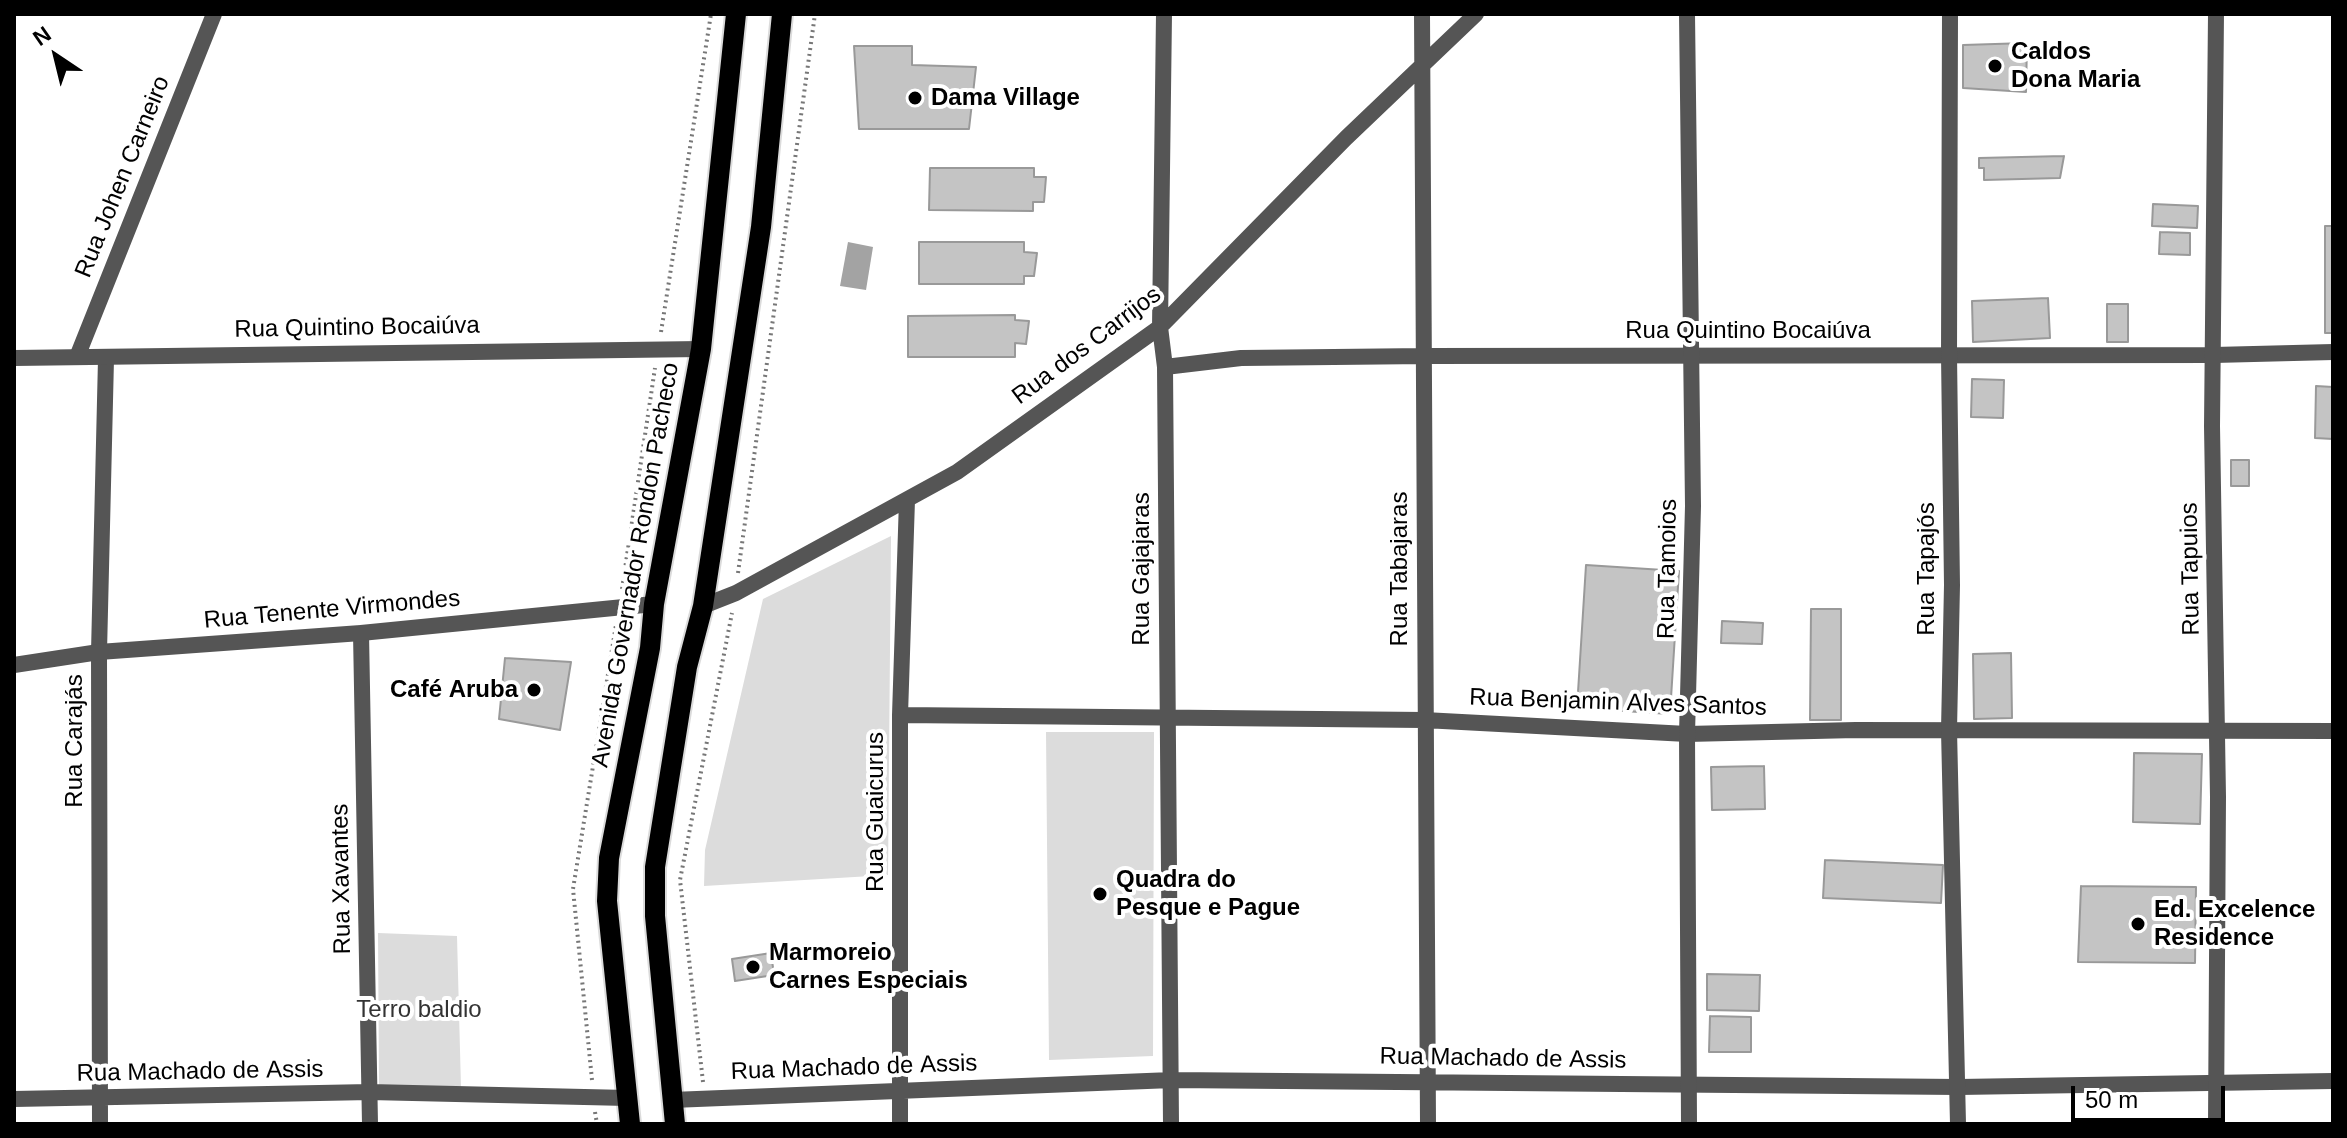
<!DOCTYPE html>
<meta charset="utf-8">
<style>
body{margin:0}
#map{position:relative;width:2347px;height:1138px;overflow:hidden;background:#fff;font-family:Arial,sans-serif}
canvas{display:block}
.frame{position:absolute;inset:0;border:16px solid #000;pointer-events:none}
.north{position:absolute;left:16px;top:16px;width:80px;height:80px;-webkit-text-stroke:6px #fff;paint-order:stroke;rotate:325deg;font-size:22px;font-weight:700;line-height:32px;text-align:center;color:#000}
.north::after{content:'';display:block;margin:auto;width:28px;height:36px;background:#000;clip-path:polygon(50% 0,100% 100%,50% 72%,0 100%)}
.scale{position:absolute;left:2071px;top:1086px;width:154px;height:36px;box-sizing:border-box;border:4px solid #000;border-top:0;padding-left:10px;font-size:24px;line-height:28px;white-space:nowrap;color:#000;-webkit-text-stroke:6px #fff;paint-order:stroke}
</style>
<div id="map">
<canvas width="2347" height="1138"></canvas>
<div class="frame"></div>
<div class="north">N</div>
<div class="scale">50 m</div>
</div>
<script>
const ctx = document.querySelector('canvas').getContext('2d');
ctx.lineJoin = 'round';
function paint(path, color) {
  ctx.fillStyle = color;
  ctx.fill(path, 'evenodd');
}
function poly(rows) {
  const path = new Path2D();
  for (const r of rows) {
    path.moveTo(r[0], r[1]);
    for (let i = 2; i < r.length; i += 2) path.lineTo(r[i], r[i + 1]);
  }
  return path;
}
function strokePath(path, color, width, dash) {
  ctx.strokeStyle = color;
  ctx.lineWidth = width;
  ctx.lineCap = dash ? 'butt' : 'round';
  ctx.setLineDash(dash || []);
  ctx.stroke(path);
}
function drawText(font, color, halo, rows, align = 'center') {
  ctx.font = font + ' Arial,sans-serif';
  ctx.lineWidth = 8;
  ctx.setLineDash([]);
  ctx.textBaseline = 'middle';
  ctx.strokeStyle = halo;
  ctx.fillStyle = color;
  for (const [text, x, y, turn = 0] of rows) {
    ctx.save();
    ctx.translate(x, y);
    ctx.rotate((+turn || 0) * Math.PI / 180);
    ctx.textAlign = isNaN(turn) ? turn : align;
    if (halo) ctx.strokeText(text, 0, 0);
    ctx.fillText(text, 0, 0);
    ctx.restore();
  }
}
const green = poly([
 [891,536,888,875,704,886,705,850,763,599],
 [1046,732,1154,732,1153,1056,1049,1060],
 [378,933,457,936,461,1088,379,1085]
]);
const water = poly([
 [848,242,873,247,866,290,840,286]
]);
const building = poly([
 [2027,43,2026,92,1963,88,1963,45,2027,43],
 [854,46,912,46,912,65,976,67,969,129,859,129,854,46],
 [2064,156,2060,178,1984,180,1984,168,1979,168,1979,158,2064,156],
 [930,168,1034,168,1034,177,1046,177,1044,202,1033,202,1033,211,929,210,930,168],
 [2153,204,2198,206,2197,228,2152,226,2153,204],
 [2325,226,2333,226,2333,333,2325,333,2325,226],
 [2160,232,2190,233,2190,255,2159,254,2160,232],
 [919,242,1024,242,1024,252,1037,253,1034,276,1024,276,1024,284,919,284,919,242],
 [2048,298,2050,338,1973,342,1972,301,2048,298],
 [2107,304,2128,304,2128,342,2107,342,2107,304],
 [1015,315,1015,320,1029,321,1026,344,1015,343,1015,357,908,357,908,316,1015,315],
 [1972,379,2004,380,2003,418,1971,417,1972,379],
 [2316,386,2333,387,2333,439,2315,438,2316,386],
 [2231,460,2249,460,2249,486,2231,486,2231,460],
 [1586,565,1679,571,1670,714,1577,708,1586,565],
 [1811,609,1841,609,1841,720,1810,720,1811,609],
 [1722,621,1763,623,1762,644,1721,643,1722,621],
 [2011,653,2012,718,1974,719,1973,654,2011,653],
 [505,658,571,662,560,730,499,719,505,658],
 [2134,753,2202,754,2200,824,2133,822,2134,753],
 [1764,766,1765,809,1712,810,1711,767,1764,766],
 [1825,860,1943,865,1941,903,1823,898,1825,860],
 [2081,886,2196,887,2195,963,2078,962,2081,886],
 [771,953,774,975,735,981,732,959,771,953],
 [1707,974,1760,975,1759,1011,1707,1010,1707,974],
 [1710,1016,1751,1017,1751,1052,1709,1052,1710,1016]
]);
const path = poly([
 [661,332,711,14],
 [738,573,815,14],
 [622,589,655,368],
 [592,1080,573,889,616,625],
 [703,1082,680,880,732,613],
 [595,1112,597,1124]
]);
const minor = poly([
 [1164,14,1160,327,1165,367,1171,1124],
 [1422,14,1428,1124],
 [77,357,214,14],
 [1165,367,1241,358,1426,356,2214,355,2333,352],
 [703,606,736,593,957,472,1160,327,1346,138,1476,14],
 [361,633,370,1124],
 [900,715,1424,720,1687,734,1856,730,2333,731],
 [14,1099,370,1092,627,1098],
 [672,1100,1172,1080,1959,1087,2333,1081],
 [100,1124,99,652,106,359],
 [900,1124,900,715,907,500]
]);
const tertiary = poly([
 [1687,14,1693,506,1687,734,1689,1124],
 [1950,14,1949,355,1952,585,1949,730,1958,1124],
 [14,358,701,349],
 [14,665,99,652,361,633,654,604],
 [2216,1124,2218,797,2212,426,2216,14]
]);
const primary = poly([
 [630,1124,607,901,609,858,650,648,654,604,701,349,736,14],
 [675,1124,655,916,655,867,687,667,703,606,761,227,782,14]
]);
const markers = [
 [1995,66,8,"#000"],
 [915,98,8,"#000"],
 [534,690,8,"#000"],
 [1100,894,8,"#000"],
 [2138,924,8,"#000"],
 [753,967,8,"#000"]
];
const poiNames = [
 ["Caldos",2011,52],
 ["Dona Maria",2011,80],
 ["Dama Village",931,98],
 ["Café Aruba",518,690,"right"],
 ["Quadra do",1116,880],
 ["Pesque e Pague",1116,908],
 ["Ed. Excelence",2154,910],
 ["Residence",2154,938],
 ["Marmoreio",769,953],
 ["Carnes Especiais",769,981]
];
const streetNames = [
 ["Rua Johen Carneiro",123,177,-68],
 ["Rua Quintino Bocaiúva",357,328,-1],
 ["Rua Quintino Bocaiúva",1748,331],
 ["Rua dos Carrijos",1087,346,-37],
 ["Avenida Governador Rondon Pacheco",636,565,-80],
 ["Rua Gajajaras",1142,569,-90],
 ["Rua Tabajaras",1400,569,-90],
 ["Rua Tamoios",1668,569,-89],
 ["Rua Tapajós",1927,569,-90],
 ["Rua Tapuios",2191,569,-91],
 ["Rua Tenente Virmondes",332,610,-5],
 ["Rua Benjamin Alves Santos",1618,703,2],
 ["Rua Carajás",75,741,-90],
 ["Rua Guaicurus",876,812,-90],
 ["Rua Xavantes",342,879,-91],
 ["Rua Machado de Assis",1503,1059,1],
 ["Rua Machado de Assis",854,1068,-2],
 ["Rua Machado de Assis",200,1072,-1]
];
const parkNames = [
 ["Terro baldio",419,1010]
];
paint(green, '#dcdcdc');
paint(water, '#a3a3a3');
paint(building, '#c4c4c4');
strokePath(building, '#999', 2);
strokePath(primary, '#dbdbdb', 24);
strokePath(path, '#777', 4, [2, 4]);
strokePath(minor, '#555', 16);
strokePath(tertiary, '#555', 16);
strokePath(primary, '#000', 20);
for (const [x, y, r, color] of markers) {
  const dot = new Path2D();
  dot.arc(x, y, r, 0, 2 * Math.PI);
  ctx.fillStyle = color;
  ctx.fill(dot);
  strokePath(dot, '#fff', 3);
}
drawText('bold 24px', '#000', '#fff', poiNames, 'left');
drawText('24px', '#000', '#fff', streetNames);
drawText('24px', '#333', '#fff', parkNames);
</script>
